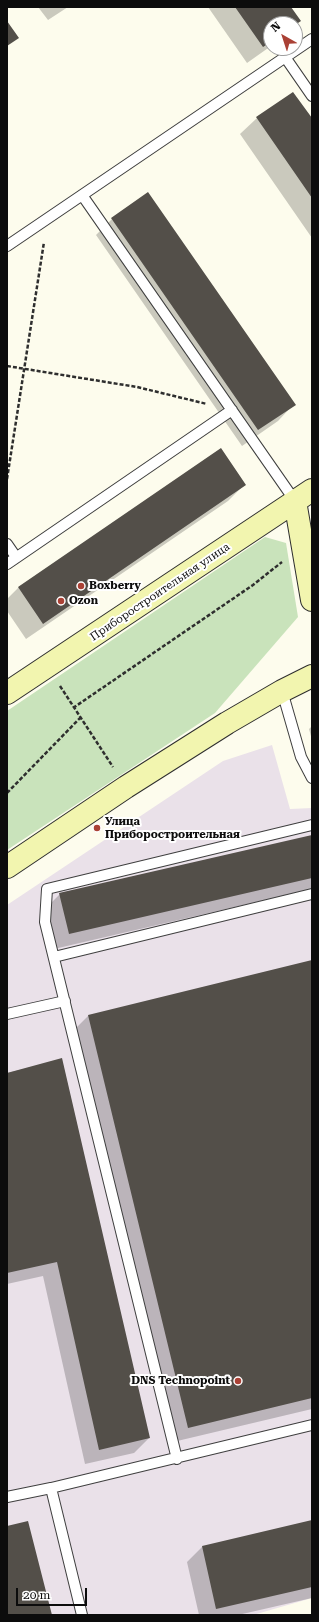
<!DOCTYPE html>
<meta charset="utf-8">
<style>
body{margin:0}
#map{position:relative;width:319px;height:1622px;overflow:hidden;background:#fdfced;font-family:"Roboto Serif",serif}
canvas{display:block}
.frame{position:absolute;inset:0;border:8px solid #0c0c0c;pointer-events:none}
.north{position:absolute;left:263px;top:16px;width:40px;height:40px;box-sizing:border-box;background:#fff;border:1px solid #9e9e9e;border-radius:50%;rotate:321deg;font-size:11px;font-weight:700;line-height:16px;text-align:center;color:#0c0c0c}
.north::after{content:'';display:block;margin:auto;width:14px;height:18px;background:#aa4135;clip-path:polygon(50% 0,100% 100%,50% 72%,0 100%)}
.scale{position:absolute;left:16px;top:1588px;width:71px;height:18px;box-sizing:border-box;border:2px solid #0c0c0c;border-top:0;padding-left:5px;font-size:12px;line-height:14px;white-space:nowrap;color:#0c0c0c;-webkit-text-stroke:3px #fff;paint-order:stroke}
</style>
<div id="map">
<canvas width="319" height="1622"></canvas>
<div class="frame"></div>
<div class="north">N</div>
<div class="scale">20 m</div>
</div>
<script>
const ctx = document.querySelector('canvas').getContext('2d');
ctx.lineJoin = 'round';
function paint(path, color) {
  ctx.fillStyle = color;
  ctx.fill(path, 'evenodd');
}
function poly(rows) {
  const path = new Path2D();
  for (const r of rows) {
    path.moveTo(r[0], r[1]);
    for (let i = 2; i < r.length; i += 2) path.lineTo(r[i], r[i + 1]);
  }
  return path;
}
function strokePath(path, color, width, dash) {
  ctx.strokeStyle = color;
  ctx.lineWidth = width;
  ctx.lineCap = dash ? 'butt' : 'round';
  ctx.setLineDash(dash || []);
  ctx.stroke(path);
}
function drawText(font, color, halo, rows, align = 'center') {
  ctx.font = font + ' "Roboto Serif",serif';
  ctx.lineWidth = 4;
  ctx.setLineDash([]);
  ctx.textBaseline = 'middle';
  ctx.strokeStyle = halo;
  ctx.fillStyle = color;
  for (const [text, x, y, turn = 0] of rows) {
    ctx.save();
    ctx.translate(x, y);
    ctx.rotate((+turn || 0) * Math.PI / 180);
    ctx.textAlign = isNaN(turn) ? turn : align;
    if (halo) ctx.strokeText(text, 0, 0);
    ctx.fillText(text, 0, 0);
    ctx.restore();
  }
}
const industrial = poly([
 [272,745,290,809,312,808,312,1598,253,1615,7,1615,7,905,223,761]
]);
const green = poly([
 [265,537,286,543,298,617,215,713,7,850,7,711]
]);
const shadow = poly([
 [38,7,68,7,48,20],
 [208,7,289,7,299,21,295,26,295,24,271,24,271,46,247,63],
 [293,93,312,120,312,238,240,134,257,118],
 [112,219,294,404,278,421,242,446,96,235],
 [221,449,245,484,228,501,26,639,7,611,7,599,18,588],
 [312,726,312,740,309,729],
 [312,836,312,889,54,949,45,909,60,894],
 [312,961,312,1409,173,1442,73,1031,88,1016],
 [62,1060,149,1438,134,1453,85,1464,43,1276,7,1284,7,1073],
 [312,1521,312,1598,238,1615,199,1615,187,1562,202,1547]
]);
const building = poly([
 [235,7,291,7,301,21,295,25,295,24,271,24,271,42,263,47],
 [7,21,19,38,7,46],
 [293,92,312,118,312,198,256,117],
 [148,192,296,405,258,430,111,218],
 [221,448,246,485,43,624,18,587],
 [312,835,312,878,69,934,59,893],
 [312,960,312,1398,188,1428,88,1015],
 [62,1058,150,1438,99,1450,57,1262,7,1273,7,1073],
 [312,1520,312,1587,216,1609,202,1546],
 [28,1521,52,1615,7,1615,7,1526]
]);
const path = poly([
 [7,366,137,387,207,404],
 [7,479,44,242],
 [60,686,113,767],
 [73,708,253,585,282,562],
 [7,793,80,718]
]);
const service = poly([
 [285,57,312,96],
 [82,195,295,501],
 [7,246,312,39],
 [7,544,16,557],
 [7,564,232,410],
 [282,691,301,757,312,778],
 [54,957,312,894],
 [7,1014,65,1001],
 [177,1459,45,922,47,889,312,825],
 [7,1497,51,1488],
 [82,1615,51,1488,312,1425]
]);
const secondary = poly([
 [295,501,312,600],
 [7,693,312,490],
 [7,867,126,787,227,723,282,691,312,676]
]);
const markers = [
 [81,586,4,"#aa4135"],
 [61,601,4,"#aa4135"],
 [97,828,4,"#aa4135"],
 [238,1381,4,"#aa4135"]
];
const poiNames = [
 ["Boxberry",89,586],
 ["Ozon",69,601],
 ["Улица",105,822],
 ["Приборостроительная",105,835],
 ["DNS Technopoint",230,1381,"right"]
];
const streetNames = [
 ["Приборостроительная улица",160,592,-34]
];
paint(industrial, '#eae1e9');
paint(green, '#c9e3bb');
paint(shadow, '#0003');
paint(building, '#534f49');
strokePath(service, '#3f3f3f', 12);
strokePath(secondary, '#2e2e2e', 24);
strokePath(path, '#2e2e2e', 2.5, [4, 2]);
strokePath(service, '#fff', 10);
strokePath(secondary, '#f2f5af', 22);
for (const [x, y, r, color] of markers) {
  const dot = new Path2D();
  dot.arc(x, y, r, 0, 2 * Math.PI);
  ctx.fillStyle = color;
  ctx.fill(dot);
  strokePath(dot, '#fff', 1.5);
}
drawText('bold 11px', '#0c0c0c', '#fff', poiNames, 'left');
drawText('11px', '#0c0c0c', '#fff', streetNames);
</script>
